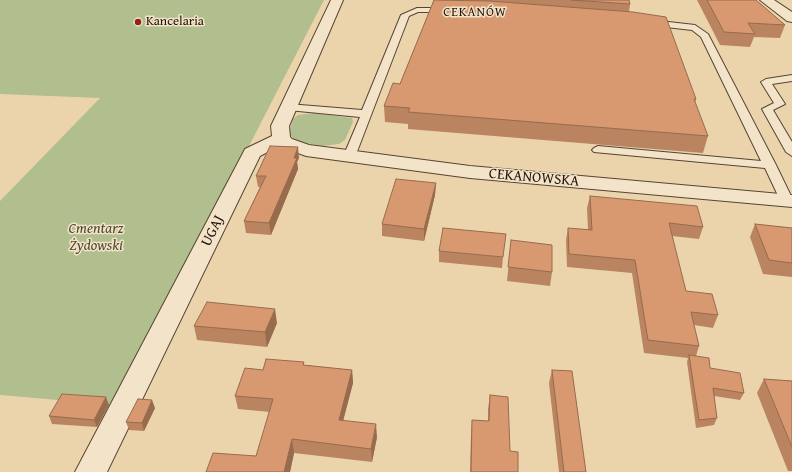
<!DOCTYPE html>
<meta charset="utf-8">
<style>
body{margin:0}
canvas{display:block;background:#ebd4ac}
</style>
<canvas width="792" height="472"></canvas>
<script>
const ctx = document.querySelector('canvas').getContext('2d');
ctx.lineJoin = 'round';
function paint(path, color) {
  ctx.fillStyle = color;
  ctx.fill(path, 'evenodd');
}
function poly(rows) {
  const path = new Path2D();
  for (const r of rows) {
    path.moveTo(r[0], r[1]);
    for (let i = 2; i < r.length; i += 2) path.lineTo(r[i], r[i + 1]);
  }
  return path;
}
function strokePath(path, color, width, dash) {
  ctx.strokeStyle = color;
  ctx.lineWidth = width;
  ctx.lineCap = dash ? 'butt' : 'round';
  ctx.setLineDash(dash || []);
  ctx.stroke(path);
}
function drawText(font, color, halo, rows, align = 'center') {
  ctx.font = font + ' "Gentium Book Plus",serif';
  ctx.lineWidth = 3;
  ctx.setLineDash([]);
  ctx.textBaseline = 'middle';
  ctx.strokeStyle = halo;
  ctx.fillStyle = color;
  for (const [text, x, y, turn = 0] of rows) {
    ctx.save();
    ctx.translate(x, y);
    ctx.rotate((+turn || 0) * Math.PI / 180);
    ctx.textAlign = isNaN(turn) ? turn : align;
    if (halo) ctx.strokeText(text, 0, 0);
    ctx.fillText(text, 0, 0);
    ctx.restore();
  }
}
const green = poly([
 [0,0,324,0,116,405,0,395,0,201,100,98,0,94],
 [314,113,352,118,353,122,345,140,339,144,322,146,300,142,293,138,289,133,293,119,298,115]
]);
const lane = poly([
 [417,8,448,8,452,10,448,12,418,12,409,16,355,157,349,161,345,160,343,157,360,117,288,110,283,107,288,104,362,110,401,15,417,8],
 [651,20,695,25,708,34,776,165,792,198,792,204,782,204,765,168,594,152,592,150,594,148,598,146,761,161,701,37,692,30,648,25,648,21,651,20],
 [792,75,792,81,772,84,785,104,773,110,792,142,792,156,786,152,762,109,774,103,761,82,766,79,792,75]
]);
const street = poly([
 [331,0,343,0,289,126,290,137,292,139,309,145,470,166,792,195,792,207,470,178,306,156,279,146,260,156,107,472,75,472,243,153,245,149,272,136,271,126,331,0],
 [760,0,774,0,792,12,792,22,787,21,760,0]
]);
const wall = poly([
 [434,0,629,0,630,4,629,12,696,99,695,103,708,136,703,153,408,129,408,124,385,122,384,106,400,84],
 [697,0,756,0,785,25,780,38,754,37,750,47,720,45],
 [299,158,297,162,298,169,271,235,246,233,244,221,260,187,258,187,256,176],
 [436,183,435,195,424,241,382,236,382,224],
 [590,196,703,227,699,239,672,236,686,291,718,315,713,328,694,325,699,346,696,356,710,368,744,393,740,400,714,396,717,418,714,425,696,428,687,362,688,358,644,353,632,273,567,267,566,240,568,228,588,230,587,208],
 [755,224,792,228,792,277,763,274,750,237],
 [511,240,552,272,550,286,507,281],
 [439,251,503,257,502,268,439,262],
 [277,323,267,347,197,340,194,326],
 [304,362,304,365,352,370,353,383,343,420,377,437,372,462,294,453,290,472,206,472,256,456,270,412,238,409,235,396,263,370],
 [552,370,586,472,559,472,549,383],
 [764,379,792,381,792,471,788,471,757,393],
 [490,395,510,451,518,472,470,472,471,434,472,420,488,421,488,409],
 [109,405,97,427,52,424,49,416],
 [155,408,144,431,129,430,126,422]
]);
const shadedWall = poly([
 [298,147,299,158,297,162,298,169,271,235,269,223],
 [436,183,435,195,424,241,424,229],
 [275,309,277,323,267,347,265,332],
 [352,370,353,383,340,433,339,420],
 [106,397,109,405,97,427,94,420],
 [152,400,155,408,144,431,142,423],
 [376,424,377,437,372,462,371,449],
 [292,439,294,453,290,472,284,472]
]);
const building = poly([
 [434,0,489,1,633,12,666,17,696,99,694,99,708,136,408,112,410,108,384,106,393,83,400,84,434,0],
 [571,0,629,0,630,4,571,0],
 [707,0,756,0,785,25,748,23,755,34,724,32,707,0],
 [270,146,298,147,294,158,297,158,269,223,244,221,266,176,256,176,270,146],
 [396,179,436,183,424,229,382,224,396,179],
 [590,196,697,206,703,227,669,223,686,291,712,294,718,315,691,312,699,346,648,340,635,260,569,254,568,228,592,230,590,196],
 [755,224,792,228,792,263,769,260,755,224],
 [443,228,506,234,503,257,439,251,443,228],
 [511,240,552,245,552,272,508,267,511,240],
 [207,302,275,309,265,332,194,326,207,302],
 [689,355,709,358,710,368,740,373,744,393,713,388,717,418,699,420,689,355],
 [266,359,304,362,303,365,352,370,339,420,376,424,371,449,292,439,284,472,206,472,213,453,256,456,273,399,235,396,245,368,263,370,266,359],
 [552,370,572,371,586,472,564,472,552,370],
 [764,379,792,381,792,447,764,379],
 [62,394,106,397,94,420,49,416,62,394],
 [490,395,508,397,510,451,518,452,518,472,471,472,472,420,489,421,490,395],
 [138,399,152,400,142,423,126,422,138,399]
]);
const markers = [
 [138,22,4,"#8f2418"]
];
const farNeighbourhoodnames = [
 ["CEKANÓW",475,13]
];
const farPoinames = [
 ["Kancelaria",146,22]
];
const streetNames = [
 ["CEKANOWSKA",534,178,5],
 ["UGAJ",213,231,-63]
];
const parkNames = [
 ["Cmentarz",96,229],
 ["Żydowski",96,246]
];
paint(green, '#b1be8e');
strokePath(lane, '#564532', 2);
strokePath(street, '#564532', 2);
paint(lane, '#f2e3c9');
paint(street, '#f2e3c9');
paint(wall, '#ba8460');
paint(shadedWall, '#976b4e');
paint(building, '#d89970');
strokePath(building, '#976b4e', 1);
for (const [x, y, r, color] of markers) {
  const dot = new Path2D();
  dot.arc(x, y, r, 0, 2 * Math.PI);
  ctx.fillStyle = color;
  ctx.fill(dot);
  strokePath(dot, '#f2e3c9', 1.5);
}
ctx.letterSpacing = '1px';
drawText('13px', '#241509', '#f2e3c9', farNeighbourhoodnames);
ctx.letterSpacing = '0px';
drawText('13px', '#241509', '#f2e3c9', farPoinames, 'left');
drawText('15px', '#241509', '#f2e3c9', streetNames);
drawText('italic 15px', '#4e4831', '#f2e3c9', parkNames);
</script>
